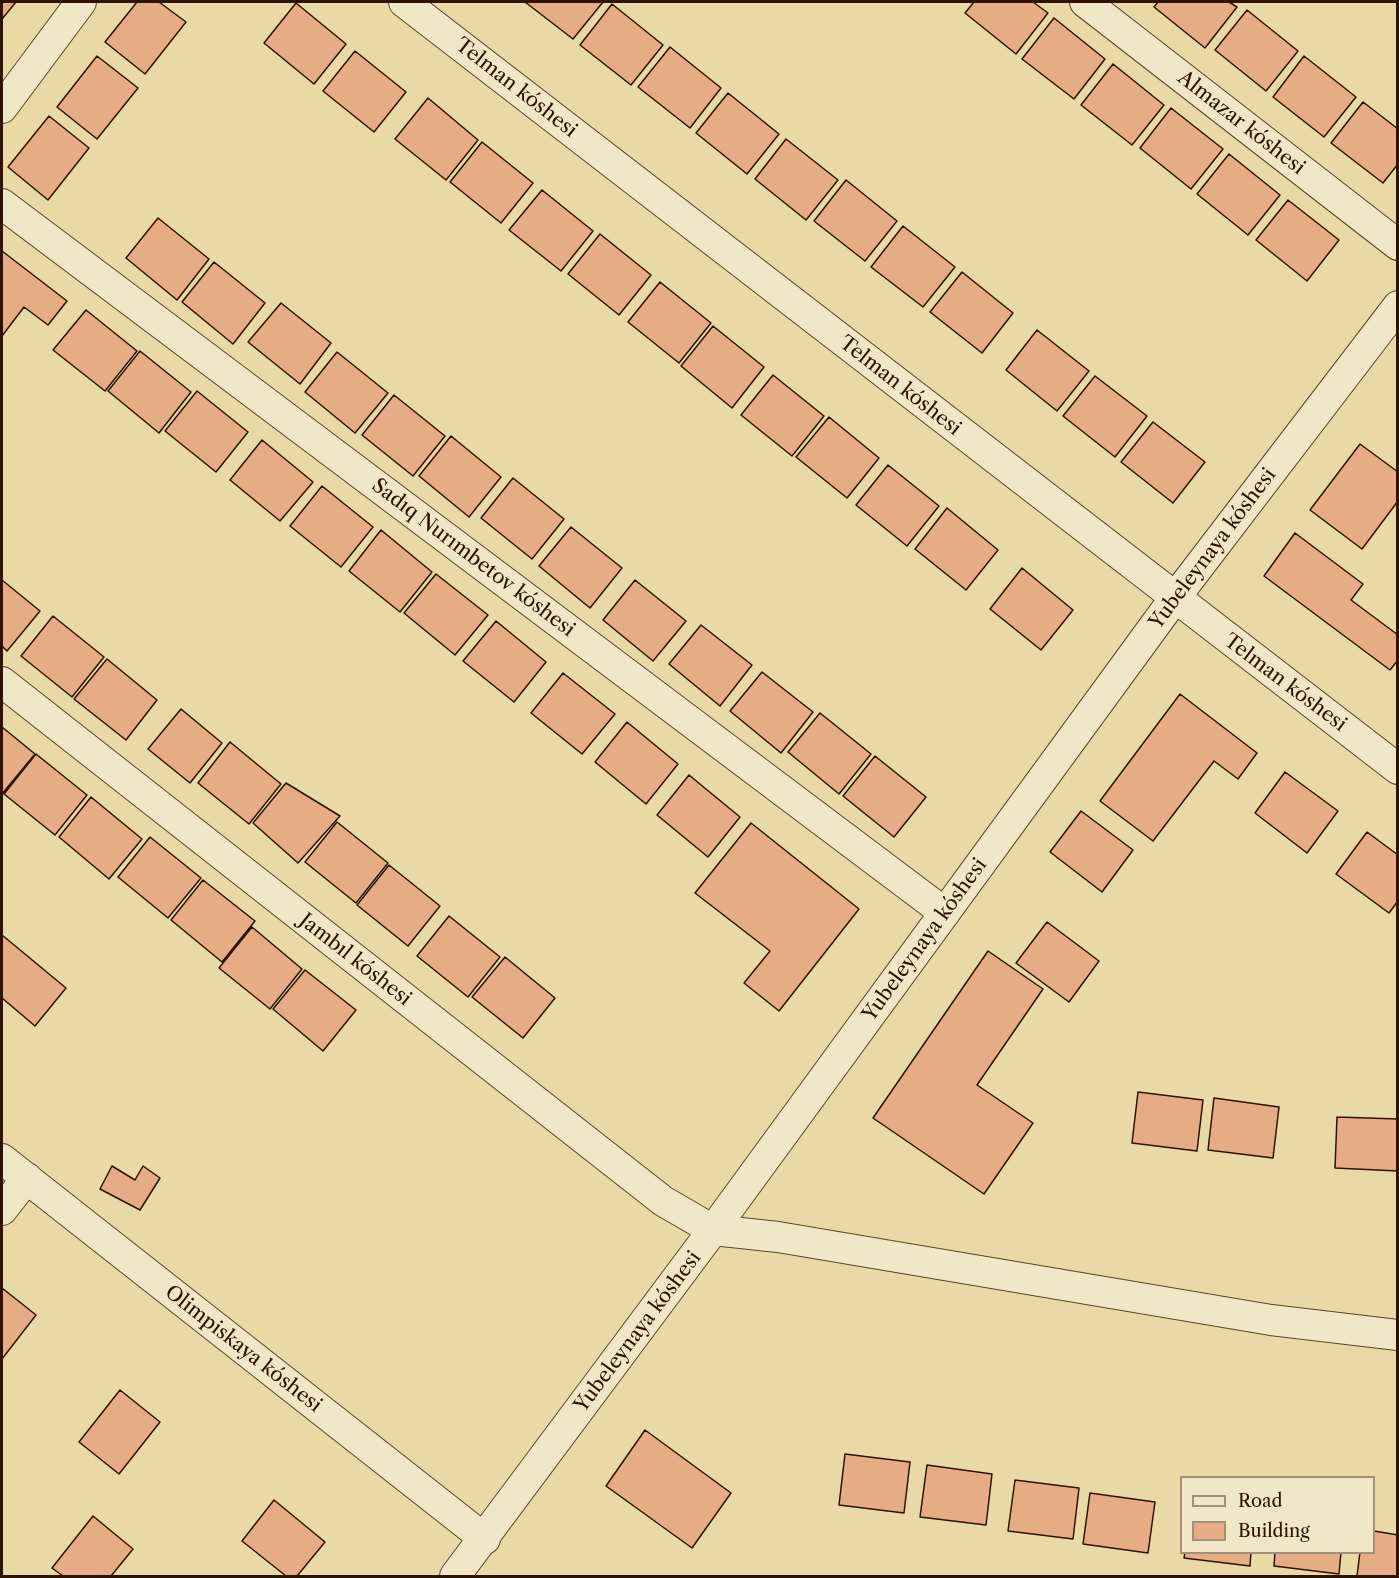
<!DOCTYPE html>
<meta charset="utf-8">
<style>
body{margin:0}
#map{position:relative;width:1399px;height:1578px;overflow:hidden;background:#e9d9a7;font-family:"Libre Caslon Text",serif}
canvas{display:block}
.frame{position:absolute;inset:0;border:3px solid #2d1200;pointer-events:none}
.legend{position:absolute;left:1180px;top:1476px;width:195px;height:78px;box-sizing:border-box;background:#f1e6c6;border:2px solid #a39177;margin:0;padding:8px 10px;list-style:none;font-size:18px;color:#2d1200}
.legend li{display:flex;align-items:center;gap:12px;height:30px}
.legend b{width:30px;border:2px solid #a39177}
</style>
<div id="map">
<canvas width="1399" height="1578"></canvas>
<div class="frame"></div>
<ul class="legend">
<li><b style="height:8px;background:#f1e6c6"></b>Road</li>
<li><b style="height:16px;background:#e6ac85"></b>Building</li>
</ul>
</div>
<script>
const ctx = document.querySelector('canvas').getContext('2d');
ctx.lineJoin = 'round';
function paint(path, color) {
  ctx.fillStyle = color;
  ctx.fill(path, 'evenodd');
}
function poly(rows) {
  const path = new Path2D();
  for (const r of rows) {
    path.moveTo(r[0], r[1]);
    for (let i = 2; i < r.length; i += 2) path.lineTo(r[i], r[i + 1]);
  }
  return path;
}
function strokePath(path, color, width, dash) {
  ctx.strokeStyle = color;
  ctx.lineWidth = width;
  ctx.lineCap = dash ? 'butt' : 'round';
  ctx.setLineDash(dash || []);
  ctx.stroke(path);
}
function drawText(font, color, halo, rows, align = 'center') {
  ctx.font = font + ' "Libre Caslon Text",serif';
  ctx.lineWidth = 5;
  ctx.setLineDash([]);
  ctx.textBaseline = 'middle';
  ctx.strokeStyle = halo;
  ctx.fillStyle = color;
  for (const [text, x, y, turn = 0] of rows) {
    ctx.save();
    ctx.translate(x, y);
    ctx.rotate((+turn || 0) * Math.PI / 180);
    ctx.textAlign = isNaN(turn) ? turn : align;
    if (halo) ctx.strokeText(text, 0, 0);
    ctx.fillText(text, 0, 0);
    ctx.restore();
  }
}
const building = poly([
 [2,2,16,2,2,19,2,2],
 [137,2,159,2,186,22,145,74,105,42,137,2],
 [525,2,603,2,573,39,525,2],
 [974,2,1033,2,1048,13,1016,54,965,13,974,2],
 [1158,2,1229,2,1237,7,1205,48,1154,7,1158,2],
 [296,3,346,44,314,84,264,43,296,3],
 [612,4,663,45,631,85,580,45,612,4],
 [1247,10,1298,51,1266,91,1215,50,1247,10],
 [1054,18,1105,59,1074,99,1022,59,1054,18],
 [670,47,721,88,690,128,638,87,670,47],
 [355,51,406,92,374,132,323,91,355,51],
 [97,56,138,88,97,139,57,107,97,56],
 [1304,56,1356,97,1324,137,1273,97,1304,56],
 [1113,64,1164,105,1132,145,1081,105,1113,64],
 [728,93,779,134,747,174,696,133,728,93],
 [428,98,478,140,446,180,395,139,428,98],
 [1363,102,1398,129,1398,164,1383,183,1331,143,1363,102],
 [1171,108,1223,149,1191,189,1140,148,1171,108],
 [49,116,89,148,48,200,8,167,49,116],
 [786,139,838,180,806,220,755,179,786,139],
 [482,142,533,183,501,223,450,182,482,142],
 [1229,154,1280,195,1248,235,1197,194,1229,154],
 [846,180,897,221,865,261,814,221,846,180],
 [542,190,593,231,561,271,509,230,542,190],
 [1288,200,1339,240,1307,281,1256,240,1288,200],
 [158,218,209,259,177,300,126,258,158,218],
 [903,226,955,267,923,307,871,267,903,226],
 [600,234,651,275,619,315,568,274,600,234],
 [2,251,67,301,48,325,24,307,2,336,2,251],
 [214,262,265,303,233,344,182,302,214,262],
 [962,272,1013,313,982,353,930,312,962,272],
 [660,282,711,323,679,363,628,322,660,282],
 [281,303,331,343,300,384,248,342,281,303],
 [86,310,137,351,105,391,53,350,86,310],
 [713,326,764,367,732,408,681,366,713,326],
 [1037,330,1089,371,1057,411,1006,370,1037,330],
 [140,351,191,392,159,433,108,391,140,351],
 [337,352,388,393,355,433,305,392,337,352],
 [773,375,824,416,792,456,741,415,773,375],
 [1095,376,1147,416,1115,457,1063,416,1095,376],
 [197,391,248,432,216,472,165,431,197,391],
 [394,395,445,436,413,476,362,435,394,395],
 [829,417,879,458,847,498,796,457,829,417],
 [1153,422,1205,462,1173,503,1121,462,1153,422],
 [451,436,501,477,469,517,419,476,451,436],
 [262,440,313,482,280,521,230,480,262,440],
 [1360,444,1398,472,1398,501,1362,549,1310,510,1360,444],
 [888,465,939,506,907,546,856,505,888,465],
 [513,478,564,519,532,559,481,518,513,478],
 [322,486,373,527,341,567,290,526,322,486],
 [947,508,998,550,966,590,915,549,947,508],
 [571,527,622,568,590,608,539,566,571,527],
 [381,530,432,572,400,612,349,571,381,530],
 [1295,533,1363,584,1351,600,1398,635,1398,660,1390,670,1264,576,1295,533],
 [1022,568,1073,610,1041,650,990,609,1022,568],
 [436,574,488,615,455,655,404,613,436,574],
 [2,580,40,611,7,651,2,646,2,580],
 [635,580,686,621,653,661,603,620,635,580],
 [53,616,104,657,72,697,21,656,53,616],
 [496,621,546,662,514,702,463,661,496,621],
 [701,625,752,665,720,706,669,664,701,625],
 [107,659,157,700,126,740,74,699,107,659],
 [762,672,813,712,781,753,730,711,762,672],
 [563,673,615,714,582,754,531,713,563,673],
 [1180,694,1257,753,1238,779,1214,761,1153,841,1100,801,1180,694],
 [181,709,222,743,190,783,148,749,181,709],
 [820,713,871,754,839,794,788,752,820,713],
 [627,722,678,764,646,804,595,762,627,722],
 [2,727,35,754,2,794,2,727],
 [230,742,281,784,249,824,198,783,230,742],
 [36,754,87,795,55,835,4,794,36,754],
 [875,756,926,797,894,837,843,796,875,756],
 [1285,772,1338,811,1307,853,1255,813,1285,772],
 [689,775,740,817,708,857,657,815,689,775],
 [286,783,340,816,298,863,253,823,286,783],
 [91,797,142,839,109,879,59,837,91,797],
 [1081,811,1133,850,1102,892,1050,852,1081,811],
 [337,822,388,863,356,903,305,862,337,822],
 [751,823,859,909,779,1011,744,983,770,951,695,893,751,823],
 [1367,832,1398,855,1398,901,1389,913,1336,874,1367,832],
 [150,837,201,878,168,918,118,877,150,837],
 [389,865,440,906,408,946,357,905,389,865],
 [203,880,255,921,222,962,171,920,203,880],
 [449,916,500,957,468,997,417,956,449,916],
 [1047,922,1099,961,1069,1002,1016,963,1047,922],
 [252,927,302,969,270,1009,219,968,252,927],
 [2,935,66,988,35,1026,2,998,2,935],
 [988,951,1043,989,977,1085,1033,1123,984,1194,873,1118,988,951],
 [505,957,555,998,523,1038,472,997,505,957],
 [305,970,356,1010,323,1051,273,1009,305,970],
 [1138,1092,1203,1100,1197,1151,1132,1143,1138,1092],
 [1214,1098,1279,1107,1273,1158,1208,1150,1214,1098],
 [1337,1117,1398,1119,1398,1171,1335,1168,1337,1117],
 [112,1166,135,1180,143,1166,160,1178,140,1210,100,1189,112,1166],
 [2,1288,36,1315,2,1359,2,1288],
 [120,1390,160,1422,119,1474,79,1442,120,1390],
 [645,1430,731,1493,692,1548,606,1486,645,1430],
 [845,1454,910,1462,904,1513,839,1505,845,1454],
 [927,1465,992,1474,986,1525,920,1517,927,1465],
 [1015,1480,1079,1488,1073,1539,1008,1531,1015,1480],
 [1090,1493,1155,1502,1148,1553,1083,1544,1090,1493],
 [274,1500,325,1542,297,1576,286,1576,242,1541,274,1500],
 [93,1516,133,1549,111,1576,63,1576,52,1568,93,1516],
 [1374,1531,1398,1535,1398,1576,1357,1576,1360,1552,1374,1552,1374,1531],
 [1185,1552,1251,1552,1250,1566,1184,1558,1185,1552],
 [1275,1552,1341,1552,1339,1574,1274,1566,1275,1552]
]);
const street = poly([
 [404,2,1398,769],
 [1085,2,1398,245],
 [2,108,81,2],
 [2,204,945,913],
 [2,682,663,1201,713,1230,778,1237,1271,1320,1398,1335],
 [2,1159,485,1539],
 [2,1210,27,1178],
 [455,1576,713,1230,1174,599,1398,306]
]);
const streetNames = [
 ["Telman kóshesi",516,88,38],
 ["Almazar kóshesi",1241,123,38],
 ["Telman kóshesi",900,386,38],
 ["Yubeleynaya kóshesi",1213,549,-53],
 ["Sadıq Nurımbetov kóshesi",473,558,37],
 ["Telman kóshesi",1285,683,37],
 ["Yubeleynaya kóshesi",925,940,-54],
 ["Jambıl kóshesi",355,960,38],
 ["Yubeleynaya kóshesi",638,1332,-53],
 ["Olimpiskaya kóshesi",243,1349,38]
];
paint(building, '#e6ac85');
strokePath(building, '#2d1200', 1.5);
strokePath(street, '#5c442a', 32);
strokePath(street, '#f1e6c6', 30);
drawText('20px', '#2d1200', '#f1e6c6', streetNames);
</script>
